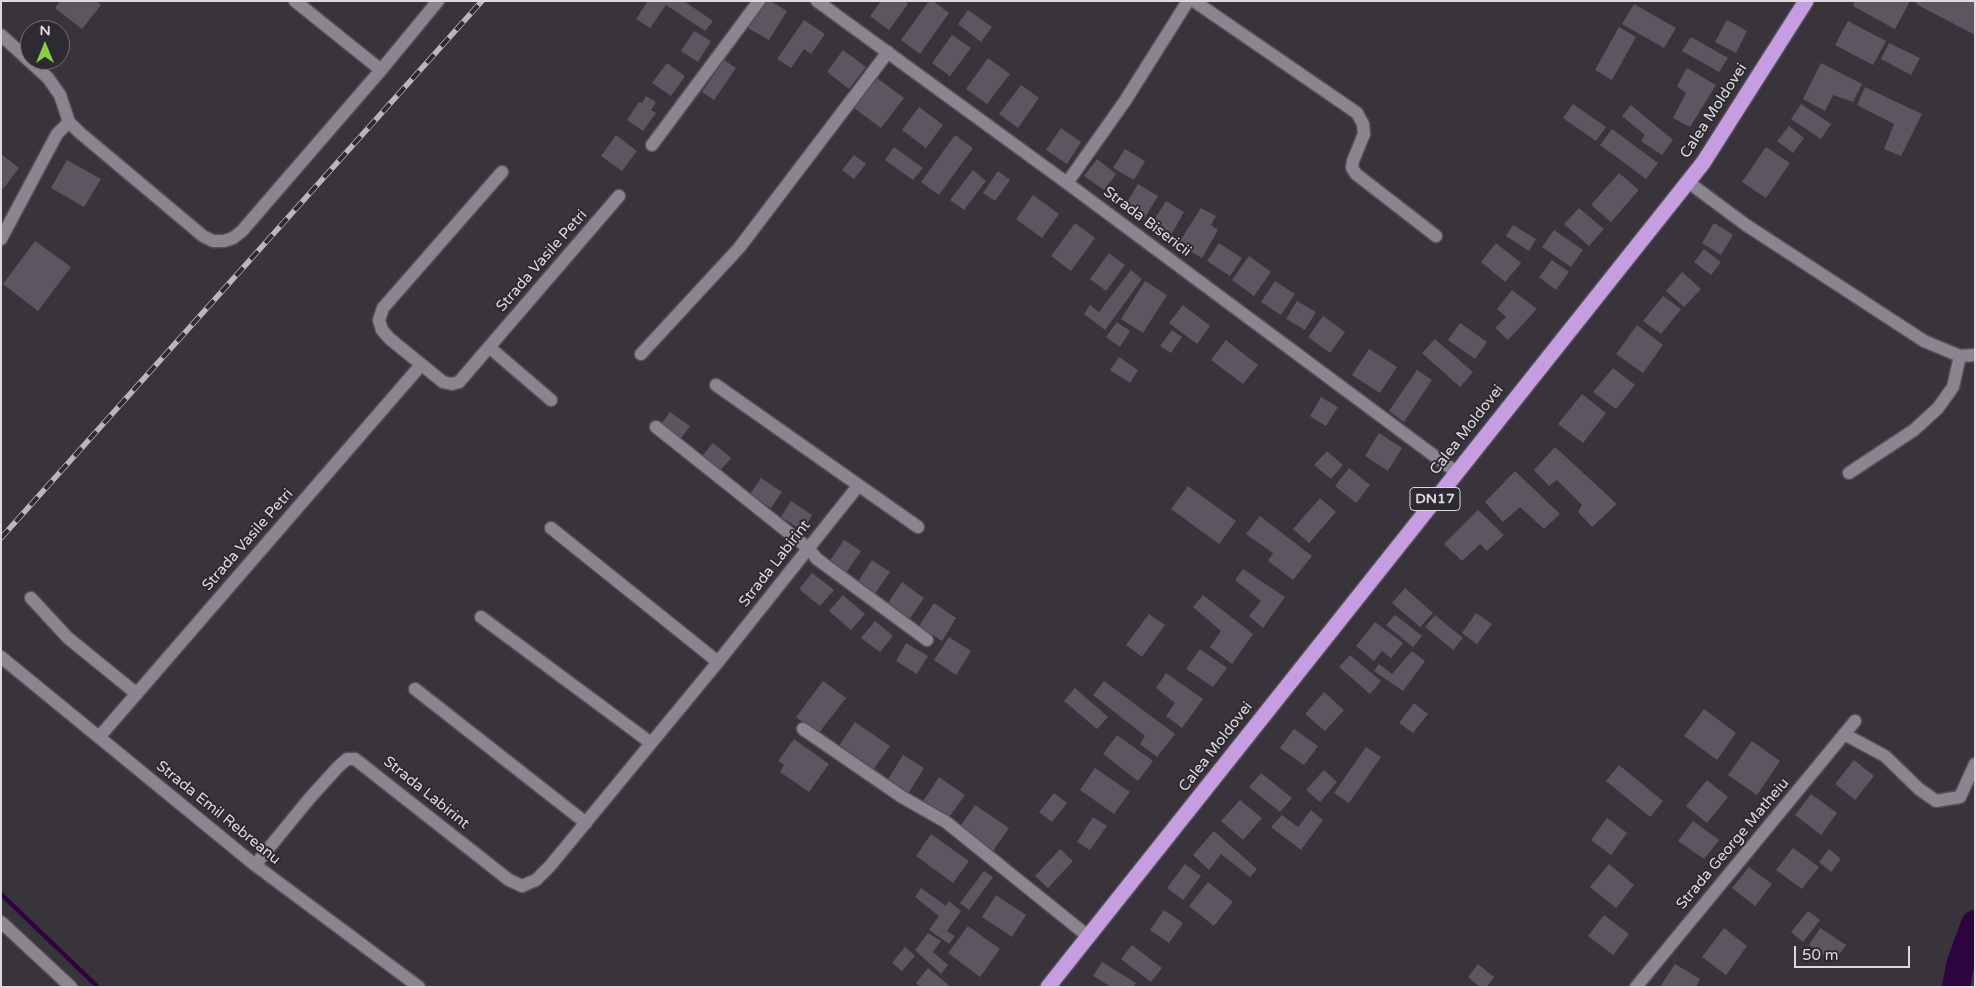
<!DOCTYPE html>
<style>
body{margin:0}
#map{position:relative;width:1976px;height:988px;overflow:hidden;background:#39343c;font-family:"Varela Round",sans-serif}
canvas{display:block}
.frame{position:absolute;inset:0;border:2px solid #ddd9df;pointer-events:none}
.north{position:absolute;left:20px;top:20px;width:50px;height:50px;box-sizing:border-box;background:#2e2a32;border:1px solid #747077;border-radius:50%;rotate:0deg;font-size:14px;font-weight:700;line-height:20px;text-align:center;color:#ddd9df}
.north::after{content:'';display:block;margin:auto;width:18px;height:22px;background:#8bce46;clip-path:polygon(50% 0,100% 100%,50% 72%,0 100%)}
.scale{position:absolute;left:1794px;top:946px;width:116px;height:22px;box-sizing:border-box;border:2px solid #ddd9df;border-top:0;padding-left:6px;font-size:15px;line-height:18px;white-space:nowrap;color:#ddd9df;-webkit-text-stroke:4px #2e2a32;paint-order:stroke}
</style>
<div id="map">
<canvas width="1976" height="988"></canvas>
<div class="frame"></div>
<div class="north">N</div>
<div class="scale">50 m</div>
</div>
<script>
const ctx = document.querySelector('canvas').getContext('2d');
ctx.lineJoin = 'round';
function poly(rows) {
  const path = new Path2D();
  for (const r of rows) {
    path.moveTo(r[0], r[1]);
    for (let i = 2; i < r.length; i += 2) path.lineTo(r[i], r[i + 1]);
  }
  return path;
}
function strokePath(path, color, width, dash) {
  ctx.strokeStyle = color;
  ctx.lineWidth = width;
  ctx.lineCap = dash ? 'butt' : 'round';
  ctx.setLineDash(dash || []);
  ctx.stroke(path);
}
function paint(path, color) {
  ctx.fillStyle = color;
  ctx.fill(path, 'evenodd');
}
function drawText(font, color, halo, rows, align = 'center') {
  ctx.font = font + ' "Varela Round",sans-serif';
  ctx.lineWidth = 4;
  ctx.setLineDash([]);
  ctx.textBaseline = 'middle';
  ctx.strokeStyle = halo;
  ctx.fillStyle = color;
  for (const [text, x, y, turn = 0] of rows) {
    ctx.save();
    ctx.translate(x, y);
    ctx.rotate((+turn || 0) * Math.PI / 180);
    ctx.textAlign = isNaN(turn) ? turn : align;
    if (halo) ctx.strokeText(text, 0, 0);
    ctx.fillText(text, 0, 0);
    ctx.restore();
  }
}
const stream = poly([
 [1,894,98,987]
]);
const river = poly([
 [1956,987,1960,965,1975,924]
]);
const building = poly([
 [60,1,96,1,101,5,82,29,55,8],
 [648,1,684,1,713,21,705,31,666,5,650,28,636,19],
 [764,1,771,1,787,11,769,40,748,28],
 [881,1,905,1,908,4,889,30,870,16],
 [929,1,933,1,949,13,920,54,901,40],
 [1855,1,1910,1,1895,29,1853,6],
 [1917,1,1975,1,1975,35,1916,4],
 [1634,4,1676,28,1664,48,1622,24],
 [968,10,992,27,981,42,958,24],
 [804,20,825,34,811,54,804,49,791,68,777,59],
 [1727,20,1747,31,1736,53,1715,42],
 [1848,21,1886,41,1873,65,1835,45],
 [1619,27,1636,37,1612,80,1595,70],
 [694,31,711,41,698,62,681,51],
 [952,35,971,48,950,76,932,63],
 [1691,37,1728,58,1719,72,1682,51],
 [1889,43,1920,58,1911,75,1881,59],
 [843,50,866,67,849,89,827,72],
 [988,58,1010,74,987,104,966,89],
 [724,60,736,68,714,100,702,92],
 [667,63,685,76,671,96,652,83],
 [1821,63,1862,84,1853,102,1833,95,1825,111,1803,99],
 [1687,68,1716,85,1690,127,1673,118,1686,93,1677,86],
 [877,78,904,98,881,128,854,108],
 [1021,85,1039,98,1018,128,999,114],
 [1865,87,1922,114,1901,156,1884,149,1894,124,1857,105],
 [646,96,656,102,651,110,656,113,643,131,627,120,639,102,642,103],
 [1573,104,1606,127,1596,141,1563,118],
 [1801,104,1831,124,1821,139,1791,119],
 [1631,105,1673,140,1662,155,1641,141,1645,135,1622,116],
 [919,107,943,125,926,148,902,130],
 [1789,126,1804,138,1793,153,1777,141],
 [1061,128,1081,142,1067,164,1046,150],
 [1612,129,1658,163,1646,179,1600,145],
 [616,135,637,151,622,171,601,156],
 [955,135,973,148,939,195,921,182],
 [894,147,923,168,913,180,885,160],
 [1766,147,1790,163,1766,198,1742,182],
 [1125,149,1145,161,1134,180,1113,168],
 [1,154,19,168,3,189,1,187],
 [854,155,866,164,854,179,842,170],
 [1097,159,1116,174,1104,190,1084,176],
 [67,160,101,179,84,207,51,188],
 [973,170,986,181,964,210,950,200],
 [998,171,1010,180,995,201,983,193],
 [1619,173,1639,190,1611,222,1591,205],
 [1138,184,1158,196,1144,219,1124,207],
 [1033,195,1059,214,1042,238,1016,219],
 [1166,201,1184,212,1171,235,1152,223],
 [1201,208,1216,216,1211,225,1218,230,1202,258,1178,244],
 [1579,208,1604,229,1589,246,1564,224],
 [1075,223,1095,238,1071,271,1051,256],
 [1714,223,1733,235,1721,255,1702,243],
 [1513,225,1536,239,1529,251,1506,236],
 [1554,230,1583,250,1571,267,1542,247],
 [35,241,71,267,38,311,3,284],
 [1219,243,1242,258,1230,276,1207,261],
 [1496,243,1521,263,1505,282,1481,262],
 [1704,249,1721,262,1711,275,1694,262],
 [1109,253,1125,265,1106,291,1090,279],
 [1249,256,1271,272,1254,296,1232,280],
 [1552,260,1569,272,1556,290,1539,277],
 [1131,270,1142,279,1105,330,1084,314,1090,305,1099,312],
 [1682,272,1701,289,1684,307,1666,291],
 [1145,281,1167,295,1143,333,1121,319],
 [1275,281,1295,294,1281,315,1261,302],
 [1512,290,1537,309,1508,340,1495,328,1506,317,1497,309],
 [1663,296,1681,309,1661,334,1643,321],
 [1297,301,1316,312,1305,330,1286,319],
 [1183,305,1210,326,1197,344,1169,323],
 [1323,316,1345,332,1330,353,1308,337],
 [1117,322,1130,331,1120,347,1106,337],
 [1460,323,1487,342,1475,359,1448,340],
 [1637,325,1663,345,1643,373,1616,354],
 [1172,330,1182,337,1171,353,1160,346],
 [1435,339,1473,372,1460,387,1422,353],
 [1226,340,1258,365,1243,384,1211,360],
 [1369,349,1397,367,1380,393,1352,375],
 [1119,357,1138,370,1130,383,1110,370],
 [1613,368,1635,385,1616,409,1593,392],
 [1417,370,1432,380,1404,422,1389,411],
 [1582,394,1606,413,1583,443,1558,424],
 [1321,397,1338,407,1326,426,1310,416],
 [670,412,690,426,679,441,659,427],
 [1379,433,1402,448,1388,471,1365,456],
 [713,443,731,458,719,472,701,457],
 [1555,447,1617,504,1592,527,1578,512,1582,505,1557,480,1549,486,1534,470],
 [1327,451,1343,465,1331,479,1314,465],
 [1349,468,1370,485,1356,503,1335,486],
 [1515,471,1560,514,1544,529,1520,507,1503,522,1485,502],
 [761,478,782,492,771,508,750,494],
 [1188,486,1236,521,1219,544,1171,509],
 [1320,498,1336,512,1309,543,1293,529],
 [791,501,812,515,803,531,781,517],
 [1478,510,1504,535,1487,551,1480,544,1462,561,1444,544],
 [1260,516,1312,556,1293,580,1268,561,1273,553,1246,534],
 [844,540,861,551,846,573,829,562],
 [872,560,890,572,874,595,857,583],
 [1243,569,1285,597,1263,628,1249,616,1261,601,1235,580],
 [812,573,834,590,820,606,799,589],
 [902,582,924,598,908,621,886,606],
 [1405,588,1433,613,1420,627,1392,603],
 [843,595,865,614,851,630,829,611],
 [1203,595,1253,634,1232,664,1210,647,1221,631,1193,607],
 [934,603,956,618,942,641,919,626],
 [1476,613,1492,624,1477,644,1462,633],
 [1149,614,1165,625,1142,657,1126,645],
 [1395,615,1422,636,1413,647,1386,625],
 [1435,615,1463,638,1453,650,1425,627],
 [875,621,893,636,880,652,861,638],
 [1375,622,1403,643,1391,658,1382,651,1374,661,1356,646],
 [949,637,971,651,956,675,934,660],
 [906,643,928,656,917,674,896,661],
 [1200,649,1227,668,1213,687,1186,669],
 [1412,651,1425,661,1403,691,1374,671,1379,664,1392,674],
 [1350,655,1381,681,1370,694,1339,667],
 [1166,673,1203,699,1182,728,1166,716,1175,703,1156,688],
 [823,681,846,698,818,734,796,717],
 [1104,681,1175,734,1157,757,1140,744,1145,736,1093,695],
 [1075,688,1108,717,1097,729,1064,701],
 [1324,692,1344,710,1325,731,1305,714],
 [1414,703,1428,714,1413,733,1399,723],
 [1704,709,1736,733,1717,760,1684,736],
 [855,722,890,746,873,770,838,747],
 [1294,729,1318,746,1304,765,1280,748],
 [1117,735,1153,761,1138,781,1103,754],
 [794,739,829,764,809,792,780,772,784,765,778,761],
 [1752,741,1780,761,1757,795,1728,775],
 [1366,747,1381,757,1349,803,1334,793],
 [903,755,924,768,908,794,887,781],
 [1854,760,1874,776,1855,800,1835,784],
 [1619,765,1663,801,1650,817,1606,781],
 [1095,768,1130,792,1114,814,1080,790],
 [1324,770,1337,782,1320,802,1306,790],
 [1261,773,1292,798,1280,812,1249,787],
 [939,777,965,795,947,820,922,803],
 [1707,780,1728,797,1707,823,1686,806],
 [1054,793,1067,803,1052,822,1039,812],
 [1811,794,1837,813,1821,835,1795,815],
 [1240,800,1262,818,1243,840,1221,821],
 [975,805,1009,828,993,851,959,828],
 [1311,810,1323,820,1301,850,1271,827,1282,815,1298,827],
 [1093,817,1107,826,1090,850,1077,842],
 [1607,818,1627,833,1611,855,1591,840],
 [1693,821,1719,840,1704,859,1678,841],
 [1214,831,1257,869,1250,877,1221,854,1209,870,1193,855],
 [931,834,969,861,953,883,916,856],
 [1793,848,1819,867,1802,889,1776,870],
 [1060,849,1073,861,1048,888,1035,876],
 [1829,849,1841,859,1831,872,1819,862],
 [1185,864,1201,876,1183,900,1167,888],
 [1609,864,1634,885,1616,908,1590,887],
 [1749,867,1772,884,1755,906,1732,888],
 [984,871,993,877,969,910,960,903],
 [1208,882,1233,902,1214,926,1189,906],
 [921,888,946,906,949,901,961,911,947,931,955,936,949,944,929,930,939,916,915,897],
 [996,895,1026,915,1012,937,982,917],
 [1164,910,1183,923,1169,943,1150,930],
 [1808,911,1820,920,1803,942,1791,932],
 [1604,915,1629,934,1613,955,1588,936],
 [968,926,1000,949,980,977,948,953],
 [1724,928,1747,946,1726,975,1702,957],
 [1820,928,1846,945,1834,962,1809,945],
 [928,933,941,941,933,952,948,965,941,974,915,950],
 [1132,945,1162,968,1151,982,1121,959],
 [905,947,915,956,902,971,892,963],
 [1102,962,1136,983,1133,987,1111,987,1093,976],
 [1478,964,1494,977,1487,987,1480,987,1468,977],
 [1675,964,1700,979,1696,987,1660,987],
 [928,968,951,987,921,987,916,983]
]);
const minor = poly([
 [295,1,381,70],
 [817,1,1067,183,1456,472],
 [1194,1,1357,113,1363,124,1364,134,1353,161,1352,168,1356,174,1436,236],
 [1,35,48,78,60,95,69,122,79,132,203,236,213,241,224,241,233,238,242,231,381,70,438,1],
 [652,145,759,1],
 [502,172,383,308,379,320,382,330,390,339,443,382,452,384,459,382,619,196],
 [1688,182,1746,225,1924,341,1960,356,1975,355],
 [1067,183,1125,101,1188,1],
 [1,239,57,134,69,122],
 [489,347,551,400],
 [641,354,739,248,888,52],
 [716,385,918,527],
 [656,427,808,548,817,559,927,640],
 [1849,473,1914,430,1938,408,1953,387,1960,356],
 [551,528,718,662],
 [31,598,68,638,137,694],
 [481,617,651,743],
 [1,657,255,865,419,987],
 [415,689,586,823],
 [803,729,902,797,946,822,1089,937],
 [1844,734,1885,756,1919,789,1936,801,1960,797,1975,764],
 [100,736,421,365],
 [255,865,309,799,338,767,347,759,355,759,509,880,522,886,536,880,550,866,718,662,858,486],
 [1,922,71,987],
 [1636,987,1855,721]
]);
const highway = poly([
 [1048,987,1703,163,1806,1]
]);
const rail = poly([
 [1,538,482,1]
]);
const shields = [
 [1435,499,50]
];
const shieldNames = [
 ["DN17",1435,499]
];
const streetNames = [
 ["Calea Moldovei",1714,111,-57],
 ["Strada Bisericii",1147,222,37],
 ["Strada Vasile Petri",542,261,-49],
 ["Calea Moldovei",1467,430,-52],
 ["Strada Vasile Petri",248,540,-49],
 ["Strada Labirint",775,564,-52],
 ["Calea Moldovei",1216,747,-52],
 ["Strada Labirint",426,793,39],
 ["Strada Emil Rebreanu",218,813,39],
 ["Strada George Matheiu",1733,844,-50]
];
strokePath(stream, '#2c053e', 4.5);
strokePath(river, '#2c053e', 28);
paint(building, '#5b565f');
strokePath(minor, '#555058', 15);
strokePath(highway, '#555058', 18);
strokePath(minor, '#8b858f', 12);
strokePath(highway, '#c79de2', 15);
strokePath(rail, '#bab6bc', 5.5);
strokePath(rail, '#2e2a32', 4, [11]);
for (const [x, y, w] of shields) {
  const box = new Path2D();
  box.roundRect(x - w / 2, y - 11.5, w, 23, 4);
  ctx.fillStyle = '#2e2a32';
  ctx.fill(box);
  strokePath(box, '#ddd9df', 1);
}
drawText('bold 14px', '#ddd9df', null, shieldNames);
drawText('15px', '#ddd9df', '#2e2a32', streetNames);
</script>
